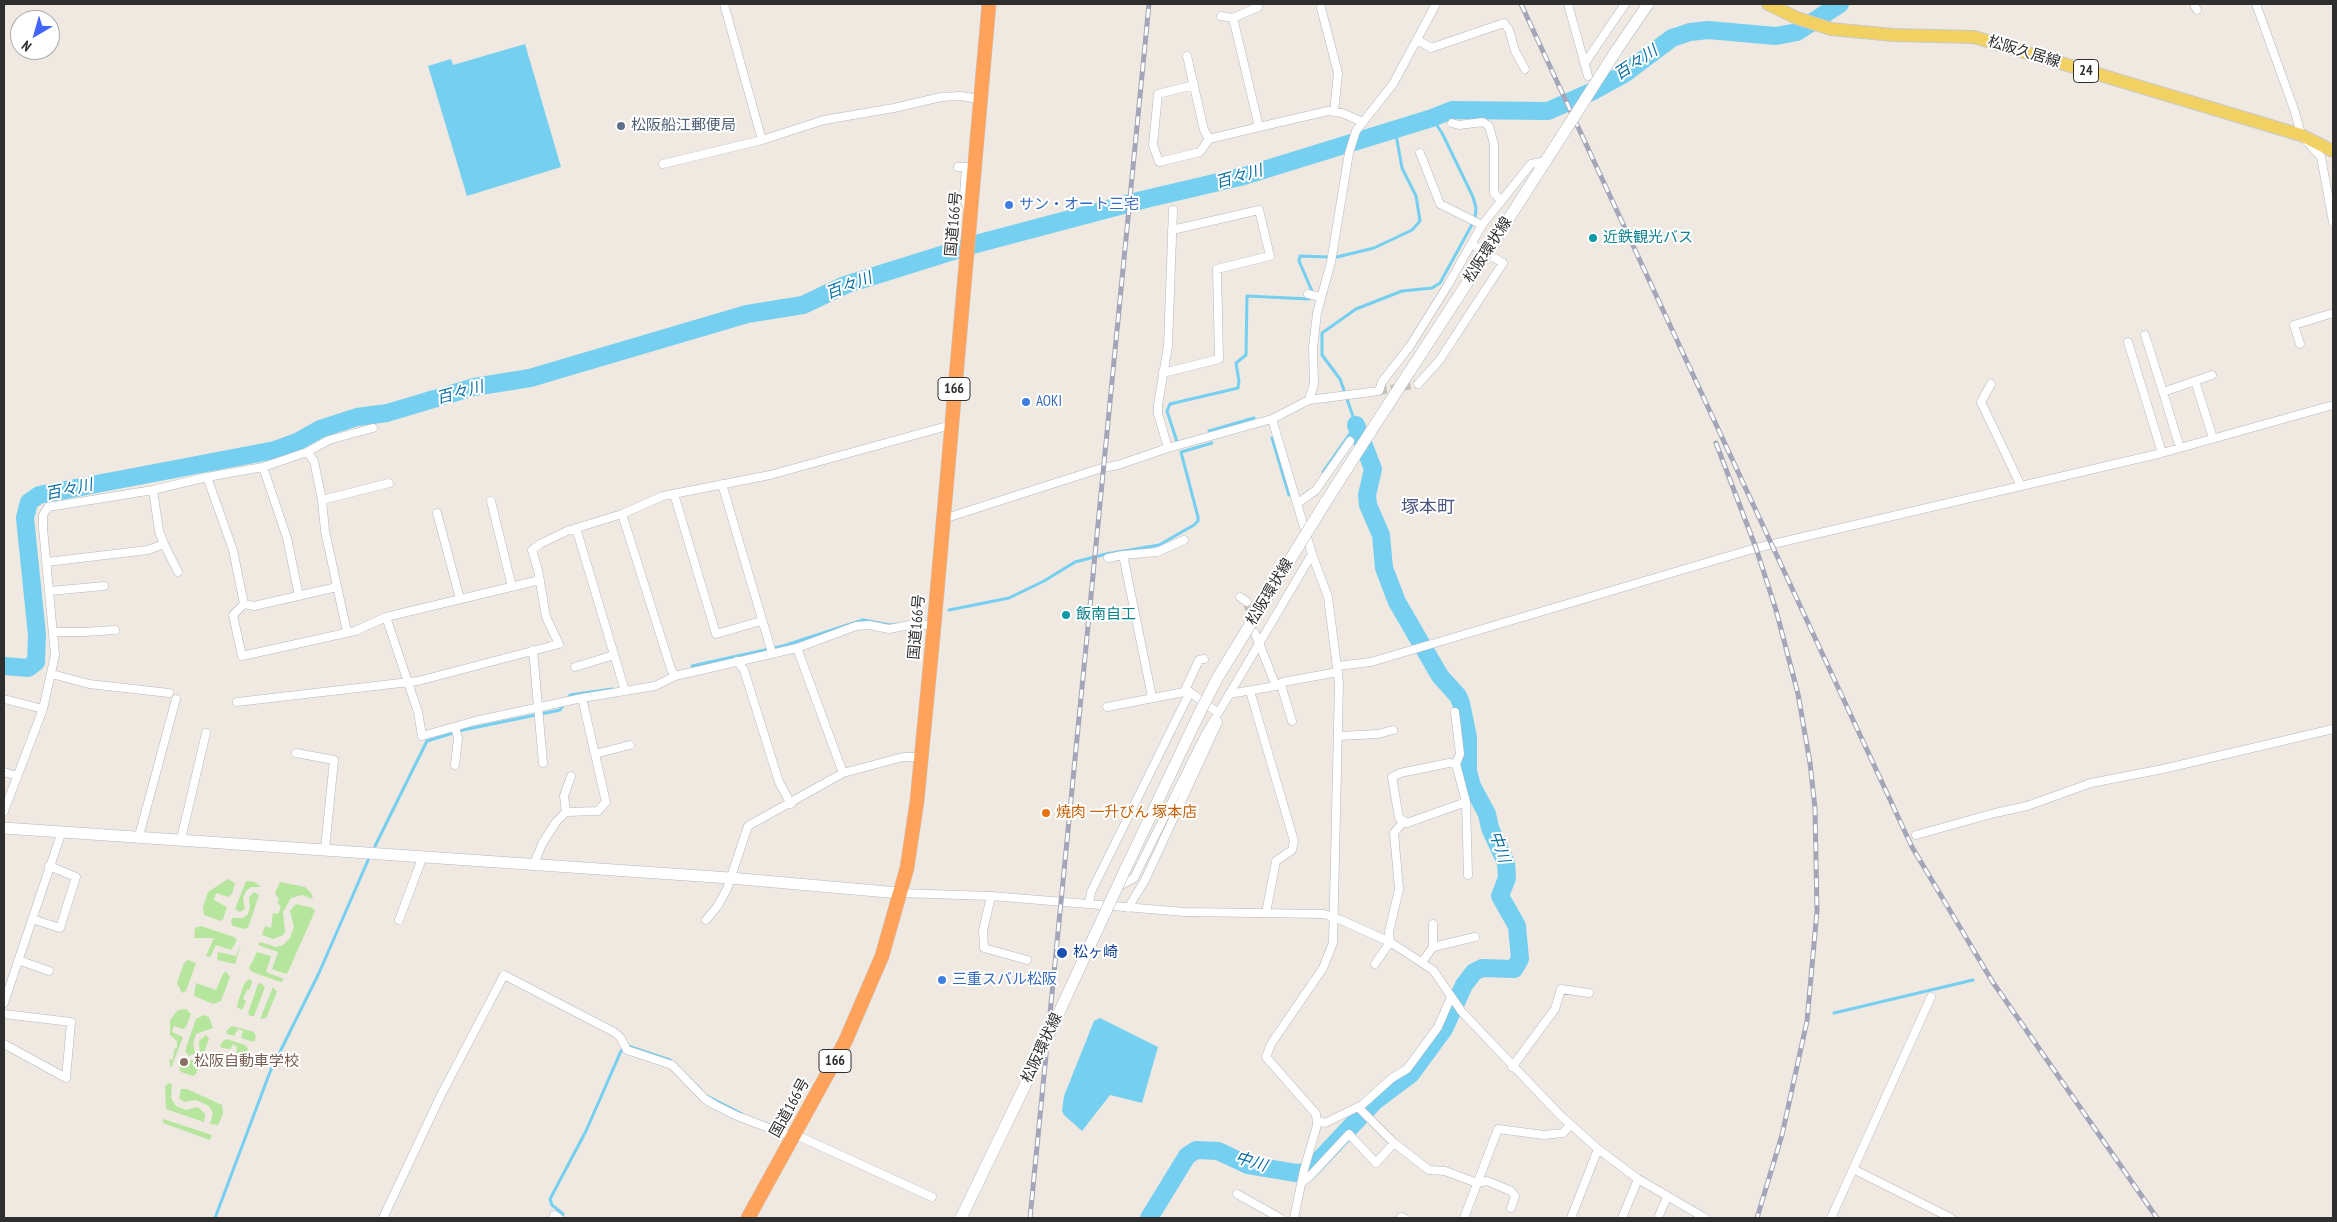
<!DOCTYPE html>
<meta charset="utf-8">
<style>
body{margin:0}
#map{position:relative;width:2337px;height:1222px;overflow:hidden;background:#efe9e1;font-family:"PT Sans Narrow",sans-serif}
canvas{display:block}
.frame{position:absolute;inset:0;border:5px solid #2e2e2e;pointer-events:none}
.north{position:absolute;left:10px;top:10px;width:50px;height:50px;box-sizing:border-box;background:#fff;border:1px solid #ababab;border-radius:50%;rotate:218deg;font-size:14px;font-weight:700;line-height:20px;text-align:center;color:#2e2e2e}
.north::after{content:'';display:block;margin:auto;width:18px;height:22px;background:#4264fb;clip-path:polygon(50% 0,100% 100%,50% 72%,0 100%)}
</style>
<div id="map">
<canvas width="2337" height="1222"></canvas>
<div class="frame"></div>
<div class="north">N</div>
</div>
<script>
const ctx = document.querySelector('canvas').getContext('2d');
ctx.lineJoin = 'round';
function paint(path, color) {
  ctx.fillStyle = color;
  ctx.fill(path, 'evenodd');
}
function poly(rows) {
  const path = new Path2D();
  for (const r of rows) {
    path.moveTo(r[0], r[1]);
    for (let i = 2; i < r.length; i += 2) path.lineTo(r[i], r[i + 1]);
  }
  return path;
}
function strokePath(path, color, width, dash) {
  ctx.strokeStyle = color;
  ctx.lineWidth = width;
  ctx.lineCap = dash ? 'butt' : 'round';
  ctx.setLineDash(dash || []);
  ctx.stroke(path);
}
function drawText(font, color, halo, rows, align = 'center') {
  ctx.font = font + ' "PT Sans Narrow","Noto Sans JP",sans-serif';
  ctx.lineWidth = 4;
  ctx.setLineDash([]);
  ctx.textBaseline = 'middle';
  ctx.strokeStyle = halo;
  ctx.fillStyle = color;
  for (const [text, x, y, turn = 0] of rows) {
    ctx.save();
    ctx.translate(x, y);
    ctx.rotate((+turn || 0) * Math.PI / 180);
    ctx.textAlign = isNaN(turn) ? turn : align;
    if (halo) ctx.strokeText(text, 0, 0);
    ctx.fillText(text, 0, 0);
    ctx.restore();
  }
}
const green = poly([
 [228,879,235,883,232,894,228,897,216,893,214,900,227,907,223,919,221,921,204,915,203,907,208,892],
 [246,881,255,882,261,887,251,887,246,891,243,898,245,909,240,912,235,909],
 [280,882,305,887,311,893,313,899,302,895,291,898,283,912,285,932,283,935,273,939,262,935,265,926,271,928,273,913,278,914,281,906,277,903,279,899,275,893],
 [254,892,259,895,248,928,245,929,233,926,231,923,232,918,243,918,248,914,250,907,249,897],
 [296,904,313,908,315,911,288,972,286,974,272,969,278,952,258,945,260,942,276,947,283,945,290,938,294,927,290,911],
 [201,926,234,937,237,940,231,950,216,945,210,957,206,956,214,938,194,938,195,928],
 [241,944,235,964,217,960,218,952,236,956],
 [257,952,271,956,266,972,284,979,281,982,252,972,249,968],
 [188,960,196,963,186,991,182,993,177,983,184,963],
 [226,971,230,977,221,1001,213,1004,194,996,196,983,216,990,223,974],
 [249,979,252,981,250,989,247,990,243,999,246,1001,242,1010,237,1007,238,1002,244,984],
 [261,983,265,987,254,1016,250,1016,248,1013,258,984],
 [273,987,277,992,266,1018,260,1019],
 [186,1009,191,1014,186,1027,183,1029,174,1026,172,1032,183,1037,171,1068,169,1059,173,1060,174,1049,177,1048,177,1041,170,1035,170,1020,178,1010],
 [204,1015,209,1017,213,1028,196,1034,193,1044,195,1053,189,1056,185,1051,196,1019],
 [232,1026,254,1032,256,1037,254,1042,241,1038,243,1031,238,1029,234,1036,227,1034,226,1031],
 [206,1035,209,1039,196,1074,193,1076,181,1072,179,1069,182,1062,193,1060,200,1054,199,1041],
 [227,1039,245,1045,248,1048,247,1053,242,1055,236,1054,237,1047,232,1044,231,1049,222,1048,220,1046,223,1041],
 [220,1054,241,1061,240,1069,230,1068,232,1061,227,1059,224,1065,216,1063,215,1061],
 [168,1083,172,1084,171,1098,176,1106,186,1110,198,1107,205,1114,204,1122,166,1109,165,1087],
 [181,1089,187,1089,222,1105,223,1114,218,1125,210,1124,213,1113,209,1106,196,1100,184,1102,179,1098],
 [163,1119,212,1135,210,1140,163,1123]
]);
const water = poly([
 [525,44,561,167,467,196,428,66,451,59,453,65],
 [1100,1018,1158,1047,1142,1103,1110,1095,1082,1131,1064,1115,1062,1111,1064,1096,1094,1021]
]);
const stream = poly([
 [4,4,6,4],
 [1337,257,1374,248,1412,230,1420,221,1416,196,1402,168,1395,129],
 [1209,431,1254,418],
 [1272,438,1289,495],
 [1178,445,1167,411,1170,404,1238,388,1239,381,1236,363,1246,355,1247,296,1309,299,1312,291,1299,261,1300,256,1327,257],
 [1323,472,1356,425,1340,379,1322,355,1322,333,1356,309,1402,291,1432,288,1440,283,1475,219,1476,208,1473,197,1442,133,1432,118],
 [949,610,1009,598,1044,581,1075,562,1106,554,1159,545,1194,525,1198,521,1198,517,1181,452,1212,443],
 [692,666,783,646,863,620,890,625,898,624],
 [568,699,570,695,612,689],
 [375,846,427,741,463,730,560,710,564,704],
 [1834,1013,1973,980],
 [707,1096,742,1114],
 [215,1218,270,1072,319,973,369,858],
 [561,1218,563,1214,552,1205,550,1199,586,1131,621,1051,628,1046,670,1060,701,1090]
]);
const river = poly([
 [4,666,28,668,36,662,37,635,25,518,29,502,39,495,275,450,297,442,320,429,357,417,387,413,474,387,530,378,747,314,803,305,845,285,976,244,1142,200,1244,176,1432,118,1452,110,1548,111,1591,92,1624,74,1672,38,1690,32,1708,30,1776,36,1797,32,1840,4],
 [1149,1218,1187,1156,1196,1150,1218,1151,1248,1165,1296,1173,1308,1172,1375,1101,1411,1074,1444,1029,1464,985,1474,972,1482,968,1514,969,1520,959,1517,926,1500,896,1507,878,1506,863,1490,828,1487,814,1472,786,1468,771,1468,737,1461,703,1458,696,1440,676,1397,602,1384,568,1381,535,1368,505,1367,495,1373,469,1356,425]
]);
const streetTunnel = poly([
 [1379,391,1418,384],
 [1247,602,1252,622]
]);
const street = poly([
 [724,4,762,140],
 [1568,4,1588,76],
 [2194,4,2197,10],
 [2256,4,2295,112,2301,135,2321,157,2333,222],
 [1321,8,1338,73,1334,112],
 [1221,16,1233,18,1258,7],
 [1418,40,1431,48,1504,23,1509,30,1515,51,1525,69],
 [1187,56,1204,130,1209,139],
 [1585,63,1625,4],
 [1194,85,1158,94,1153,145,1159,162,1200,152,1209,139,1259,127,1233,18],
 [1452,123,1459,125,1483,122,1489,126,1494,144,1494,193,1501,201],
 [1259,127,1328,111,1342,113,1363,122],
 [1420,153,1440,204,1482,225],
 [663,164,762,140,824,120,894,108,941,97,960,96,980,99],
 [958,167,966,167,964,195,967,207],
 [1308,294,1321,297],
 [2145,335,2163,392],
 [2128,342,2162,453],
 [2300,344,2294,325,2333,313],
 [1163,373,1219,359,1217,269,1270,256,1259,210,1172,230],
 [2212,375,2195,381,2213,438],
 [1418,384,1439,361,1503,263,1471,244],
 [1991,384,1981,402,2021,486],
 [1309,400,1379,391,1382,382,1410,346,1448,285,1482,225,1531,164,1546,161],
 [1272,419,1312,554,1328,597,1339,683,1333,943,1323,968,1271,1044,1266,1057,1316,1114,1317,1125,1304,1170,1294,1218],
 [1168,448,1158,414,1158,405,1168,346,1173,210],
 [2180,448,2163,392,2195,381],
 [307,452,329,440,373,428],
 [263,467,287,538,299,596],
 [207,477,263,467,307,452,314,461,322,500,325,531,347,632],
 [722,484,772,653],
 [674,494,716,634,761,621],
 [322,500,389,483],
 [491,501,512,587],
 [1298,503,1316,490,1350,441],
 [437,513,460,599],
 [622,514,671,669,675,676],
 [943,519,1102,468,1118,465,1168,448,1272,419,1309,400,1314,384,1313,348,1317,313,1331,262,1349,153,1356,131,1393,84,1436,4],
 [576,528,625,691],
 [164,544,178,572],
 [1108,558,1123,555],
 [47,562,148,550,164,544,159,531,153,490],
 [50,591,104,586],
 [1240,597,1247,602],
 [244,604,254,606,337,587],
 [386,617,418,712,422,736,475,721,582,698,606,802,598,811,566,812,556,822,542,844,534,864],
 [53,632,84,632,115,630],
 [797,648,843,773],
 [533,650,543,763],
 [737,661,744,670,779,782,791,804],
 [1337,666,1371,662,1756,548,2162,453,2333,405],
 [575,667,614,655],
 [52,674,89,684,169,693],
 [1281,685,1292,721],
 [1276,686,1283,682,1338,672],
 [1250,691,1294,841,1292,850,1276,861,1266,913],
 [1184,692,1199,660,1204,659],
 [1152,697,1123,555,1157,552,1184,540],
 [1228,697,1229,694,1276,686,1255,633],
 [582,698,655,686,675,676,797,648,856,626,869,625,889,629,915,624,934,626],
 [4,699,43,709],
 [237,702,418,681,559,644,546,617,538,570,532,550,540,544,567,531,622,514,663,496,770,475,951,425],
 [1107,707,1184,692,1190,692,1218,713],
 [1455,712,1460,754,1456,764,1449,763,1400,773,1392,777,1399,818,1407,823,1466,802,1456,764],
 [1339,736,1378,734,1393,730],
 [296,753,334,760,325,849],
 [595,754,630,745],
 [455,765,458,738,455,727],
 [4,772,17,776],
 [1466,802,1468,875],
 [4,811,43,709,55,655,43,528,43,515,48,507,153,490,207,477,233,550,244,604,233,615,242,656,355,631,386,617,540,580],
 [566,812,564,796,571,776],
 [1916,835,1995,813,2027,806,2091,783,2163,769,2333,729],
 [139,836,176,699],
 [181,839,206,733],
 [1116,888,1134,878,1204,737,1312,554],
 [899,893,991,896,1185,912,1324,914,1341,920,1390,942,1433,970,1462,1012,1559,1114,1598,1149,1638,1179,1705,1218],
 [991,896,983,931,984,948,1027,960],
 [1089,904,1091,892,1190,692],
 [1128,908,1145,880,1218,722],
 [32,919,60,928,76,877,49,866],
 [399,920,423,856],
 [706,920,717,907,727,889,748,826,843,773,903,757,921,757],
 [1433,947,1433,924],
 [18,960,49,971],
 [1422,962,1433,947,1475,937],
 [1375,964,1390,942,1389,932,1399,889,1394,833,1404,821],
 [4,1003,62,831],
 [4,1014,71,1022,66,1078,4,1044],
 [1512,1067,1555,1009,1561,989,1589,993],
 [1358,1107,1394,1143,1429,1170,1445,1171,1477,1183,1487,1181,1511,1191,1515,1196,1511,1208],
 [1317,1121,1325,1123,1362,1105,1392,1078,1407,1069,1438,1027,1451,997],
 [794,1134,932,1197],
 [1853,1169,1951,1218],
 [1302,1182,1311,1175,1349,1134,1376,1163,1394,1143],
 [1237,1194,1280,1218],
 [1401,1217,1404,1218],
 [383,1218,441,1095,504,975,614,1032,620,1037,627,1050,672,1065,705,1099,715,1105,737,1116,793,1137],
 [553,1218,554,1215,559,1218],
 [1464,1218,1498,1129,1544,1135,1563,1133,1570,1125],
 [1571,1218,1598,1149],
 [1622,1218,1638,1179],
 [1658,1218,1667,1197],
 [1831,1218,1931,997]
]);
const secondary = poly([
 [1616,51,1648,4],
 [1495,240,1556,145],
 [1325,503,1371,431],
 [4,828,730,878,899,893],
 [1125,870,1199,714],
 [961,1218,1030,1075]
]);
const primary = poly([
 [1768,4,1797,18,1831,29,1893,35,1974,37,2301,135,2333,151]
]);
const highway = poly([
 [748,1218,845,1042,882,956,907,868,917,801,934,626,989,4]
]);
const rail = poly([
 [1521,4,1912,847,1992,981,2157,1218],
 [1716,443,1756,548,1776,610,1798,694,1810,763,1815,808,1817,911,1807,1021,1782,1135,1757,1218],
 [1030,1218,1149,4]
]);
const secondaryBridge = poly([
 [1556,145,1616,51],
 [1371,431,1495,240],
 [1199,714,1218,677,1325,503],
 [1030,1075,1125,870]
]);
const markers = [
 [621,126,5,"#5c6f8a"],
 [1009,205,5,"#3f7fe0"],
 [1593,238,5,"#0f9aa8"],
 [1026,402,5,"#3f7fe0"],
 [1066,615,5,"#0f9aa8"],
 [1046,813,5,"#e8710a"],
 [1062,953,6,"#1a4fb4"],
 [942,980,5,"#3f7fe0"],
 [184,1062,5,"#8d6e63"]
];
const shields = [
 [2086,71,25],
 [954,389,32],
 [835,1061,32]
];
const shieldNames = [
 ["24",2086,71],
 ["166",954,389],
 ["166",835,1061]
];
const streetNames = [
 ["松阪久居線",2024,52,17],
 ["国道166号",954,224,-85],
 ["松阪環状線",1488,250,-57],
 ["松阪環状線",1270,592,-59],
 ["国道166号",917,627,-85],
 ["松阪環状線",1042,1048,-65],
 ["国道166号",790,1108,-61]
];
const serviceNames = [
 ["松阪船江郵便局",631,126]
];
const shopNames = [
 ["サン・オート三宅",1019,205],
 ["AOKI",1036,402],
 ["三重スバル松阪",952,980]
];
const cultureNames = [
 ["近鉄観光バス",1603,238],
 ["飯南自工",1076,615]
];
const foodNames = [
 ["焼肉 一升びん 塚本店",1056,813]
];
const transitNames = [
 ["松ヶ崎",1073,953]
];
const educationNames = [
 ["松阪自動車学校",194,1062]
];
const waterNames = [
 ["百々川",1636,63,-34],
 ["百々川",1239,177,-16],
 ["百々川",849,286,-21],
 ["百々川",460,393,-15],
 ["百々川",69,490,-12],
 ["中川",1499,847,71],
 ["中川",1251,1162,17]
];
const quarterNames = [
 ["塚本町",1428,508]
];
paint(green, '#b6e59e');
paint(water, '#75cff0');
strokePath(stream, '#75cff0', 3);
strokePath(river, '#75cff0', 18);
strokePath(streetTunnel, '#c8c4bd', 8, [8, 4]);
strokePath(street, '#b4b7c1', 9);
strokePath(secondary, '#b4b7c1', 12);
strokePath(primary, '#c9c9c9', 14);
strokePath(highway, '#c9c9c9', 15);
strokePath(street, '#fff', 8);
strokePath(secondary, '#fff', 11);
strokePath(primary, '#f2d163', 12);
strokePath(highway, '#ffa35c', 14);
strokePath(rail, '#a3a6b8', 5);
strokePath(rail, '#fff', 3, [9]);
strokePath(secondaryBridge, '#b4b7c1', 12, []);
strokePath(secondaryBridge, '#fff', 11);
for (const [x, y, r, color] of markers) {
  const dot = new Path2D();
  dot.arc(x, y, r, 0, 2 * Math.PI);
  ctx.fillStyle = color;
  ctx.fill(dot);
  strokePath(dot, '#fff', 2);
}
for (const [x, y, w] of shields) {
  const box = new Path2D();
  box.roundRect(x - w / 2, y - 11.5, w, 23, 4);
  ctx.fillStyle = '#fff';
  ctx.fill(box);
  strokePath(box, '#2e2e2e', 1);
}
drawText('bold 14px', '#2e2e2e', null, shieldNames);
drawText('15px', '#2e2e2e', '#fff', streetNames);
drawText('15px', '#4e5e75', '#fff', serviceNames, 'left');
drawText('15px', '#366cbe', '#fff', shopNames, 'left');
drawText('15px', '#0d838f', '#fff', cultureNames, 'left');
drawText('15px', '#c56008', '#fff', foodNames, 'left');
drawText('15px', '#164399', '#fff', transitNames, 'left');
drawText('15px', '#785e54', '#fff', educationNames, 'left');
drawText('italic 16px', '#0d6fa3', '#fff', waterNames);
drawText('18px', '#4d5680', '#fff', quarterNames);
</script>
